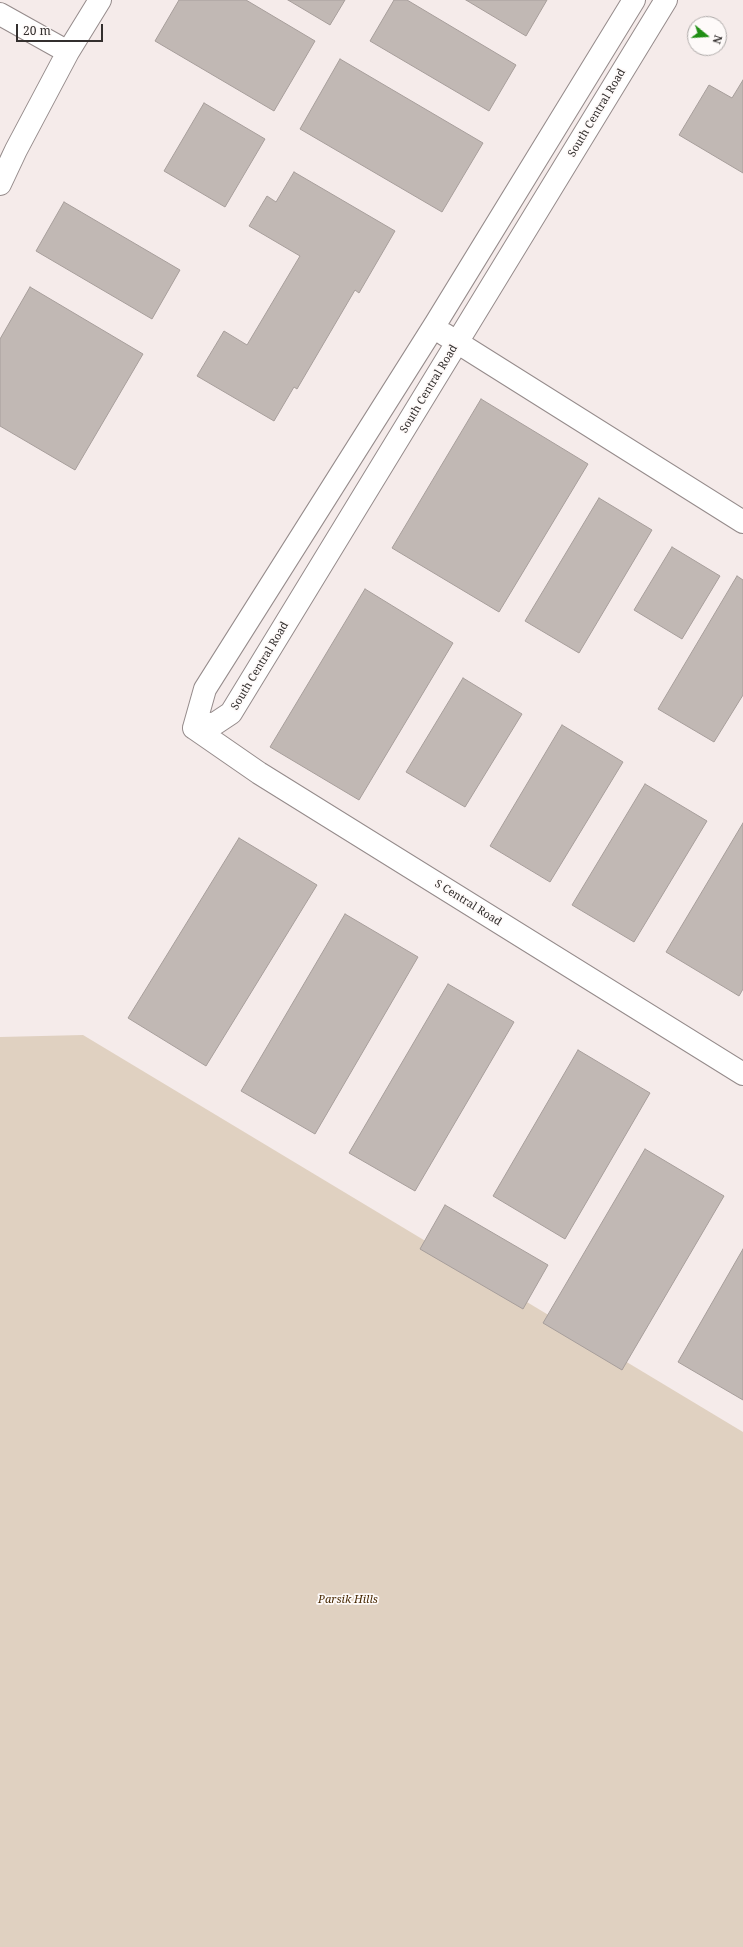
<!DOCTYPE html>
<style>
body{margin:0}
#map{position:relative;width:743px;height:1947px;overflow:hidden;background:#f5ebea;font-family:"Noto Serif",serif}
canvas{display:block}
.north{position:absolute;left:687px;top:16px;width:40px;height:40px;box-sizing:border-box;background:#fefaf9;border:1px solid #ada9a8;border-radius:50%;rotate:108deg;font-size:11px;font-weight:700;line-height:16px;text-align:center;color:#332f2e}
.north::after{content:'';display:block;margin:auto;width:14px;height:18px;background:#1f8e13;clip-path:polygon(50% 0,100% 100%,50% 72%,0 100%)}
.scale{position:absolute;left:16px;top:24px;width:87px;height:18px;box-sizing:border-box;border:2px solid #332f2e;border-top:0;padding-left:5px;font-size:12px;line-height:14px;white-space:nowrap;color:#332f2e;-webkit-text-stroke:3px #fefaf9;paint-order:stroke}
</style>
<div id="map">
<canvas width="743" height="1947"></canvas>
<div class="north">N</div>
<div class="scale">20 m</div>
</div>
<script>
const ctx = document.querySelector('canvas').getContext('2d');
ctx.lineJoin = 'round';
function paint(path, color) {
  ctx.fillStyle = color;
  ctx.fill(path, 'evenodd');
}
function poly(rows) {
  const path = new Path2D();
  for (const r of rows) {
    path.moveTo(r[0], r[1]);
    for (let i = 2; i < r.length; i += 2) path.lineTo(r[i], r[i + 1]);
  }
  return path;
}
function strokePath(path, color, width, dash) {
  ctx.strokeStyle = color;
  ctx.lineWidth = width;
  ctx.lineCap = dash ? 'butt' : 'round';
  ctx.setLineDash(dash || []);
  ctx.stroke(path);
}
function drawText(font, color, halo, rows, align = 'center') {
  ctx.font = font + ' "Noto Serif",serif';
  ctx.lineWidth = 3.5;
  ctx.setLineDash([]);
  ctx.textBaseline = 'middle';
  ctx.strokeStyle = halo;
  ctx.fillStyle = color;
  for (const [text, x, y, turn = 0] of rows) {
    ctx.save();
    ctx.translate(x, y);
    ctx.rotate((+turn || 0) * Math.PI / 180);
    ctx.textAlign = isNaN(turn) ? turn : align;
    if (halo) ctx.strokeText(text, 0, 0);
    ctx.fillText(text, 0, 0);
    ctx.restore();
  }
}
const green = poly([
 [83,1035,743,1432,743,1947,0,1947,0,1037]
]);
const building = poly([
 [179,0,246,0,315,41,274,111,155,41,179,0],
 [288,0,345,0,330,25,288,0],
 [394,0,407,0,516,65,489,111,370,41,394,0],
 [466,0,547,0,526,36,466,0],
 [340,59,483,143,442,212,300,129,340,59],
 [743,80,743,173,679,135,709,85,732,98,743,80],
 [204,103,265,139,225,207,164,171,204,103],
 [294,172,395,231,359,293,355,290,297,389,294,387,274,421,197,376,224,331,247,345,300,256,249,226,267,196,276,202,294,172],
 [64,202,180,270,152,319,36,251,64,202],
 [30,287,143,354,75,470,0,426,0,339,30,287],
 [481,399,588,464,499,612,392,548,481,399],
 [599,498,652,530,579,653,525,621,599,498],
 [672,547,720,576,682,639,634,610,672,547],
 [737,576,743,580,743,695,714,742,658,709,737,576],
 [365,589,453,643,359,800,270,747,365,589],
 [463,678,522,714,465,807,406,772,463,678],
 [562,725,623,762,550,882,490,846,562,725],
 [645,784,707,821,634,942,572,905,645,784],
 [743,823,743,989,739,996,666,952,743,823],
 [239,838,317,885,206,1066,128,1018,239,838],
 [345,914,418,957,315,1134,241,1091,345,914],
 [448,984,514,1022,415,1191,349,1153,448,984],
 [578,1050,650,1093,565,1239,493,1196,578,1050],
 [645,1149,724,1196,622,1370,543,1323,645,1149],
 [445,1205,548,1265,523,1309,420,1249,445,1205],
 [743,1249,743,1400,678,1362,743,1249]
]);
const minor = poly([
 [0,14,68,52],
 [0,184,16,150,68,52,100,0],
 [444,334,743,522],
 [194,728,216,723,231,713,666,0],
 [194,728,205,689,436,323,634,0],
 [194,728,259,773,743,1074]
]);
const streetNames = [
 ["South Central Road",597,113,-59],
 ["South Central Road",429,389,-59],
 ["South Central Road",260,666,-59],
 ["S Central Road",468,903,32]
];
const parkNames = [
 ["Parsik Hills",348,1600]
];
paint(green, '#e0d1c1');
paint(building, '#c1b8b4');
strokePath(building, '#a79e9b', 1);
strokePath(minor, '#958b8b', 24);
strokePath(minor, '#fff', 22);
drawText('11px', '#332f2e', '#fefaf9', streetNames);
drawText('italic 11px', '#472800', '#fefaf9', parkNames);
</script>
